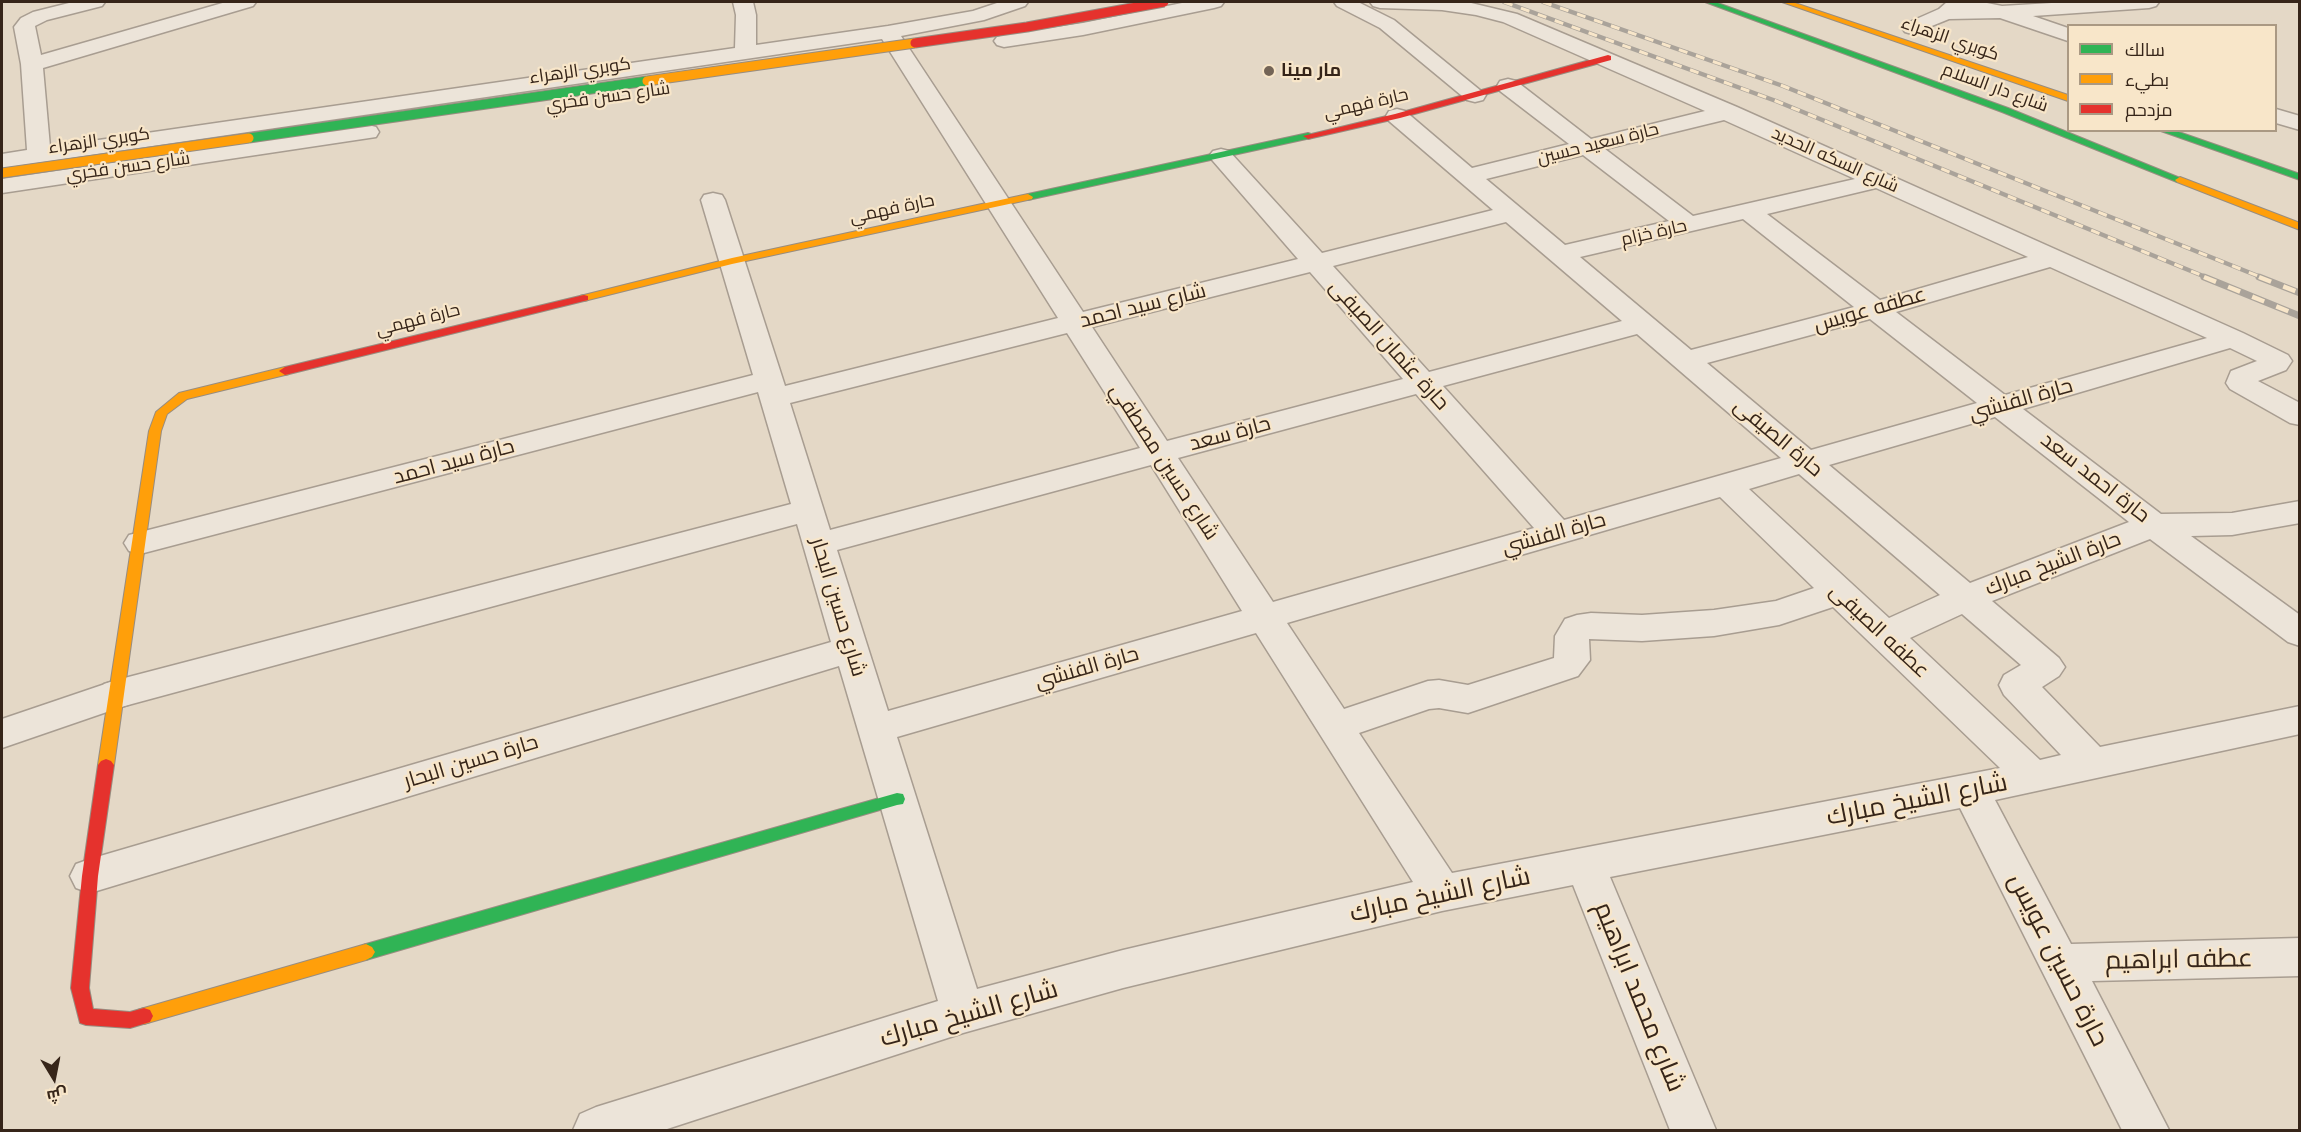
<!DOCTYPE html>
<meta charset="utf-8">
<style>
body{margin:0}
#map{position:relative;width:2301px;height:1132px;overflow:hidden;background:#e4d8c6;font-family:Lora,Cairo,serif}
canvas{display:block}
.frame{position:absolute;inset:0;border:3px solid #362519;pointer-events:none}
.legend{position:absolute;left:2067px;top:24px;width:210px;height:108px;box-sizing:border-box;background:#f8e6c9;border:2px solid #aa9983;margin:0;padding:8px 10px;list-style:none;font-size:18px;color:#362519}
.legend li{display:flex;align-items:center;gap:12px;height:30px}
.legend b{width:30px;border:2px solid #aa9983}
.north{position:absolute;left:24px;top:1048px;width:60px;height:60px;-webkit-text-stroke:4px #f8e6c9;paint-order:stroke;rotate:170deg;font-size:16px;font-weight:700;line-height:24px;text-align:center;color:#362519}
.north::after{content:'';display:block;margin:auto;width:21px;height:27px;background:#362519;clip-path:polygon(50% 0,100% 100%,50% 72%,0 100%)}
</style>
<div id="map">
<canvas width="2301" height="1132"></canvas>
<div class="frame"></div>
<ul class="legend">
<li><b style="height:8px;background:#30b455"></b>سالك</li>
<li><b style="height:8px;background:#ff9f0a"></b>بطيء</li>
<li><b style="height:8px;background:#e5322d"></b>مزدحم</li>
</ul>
<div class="north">ش</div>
</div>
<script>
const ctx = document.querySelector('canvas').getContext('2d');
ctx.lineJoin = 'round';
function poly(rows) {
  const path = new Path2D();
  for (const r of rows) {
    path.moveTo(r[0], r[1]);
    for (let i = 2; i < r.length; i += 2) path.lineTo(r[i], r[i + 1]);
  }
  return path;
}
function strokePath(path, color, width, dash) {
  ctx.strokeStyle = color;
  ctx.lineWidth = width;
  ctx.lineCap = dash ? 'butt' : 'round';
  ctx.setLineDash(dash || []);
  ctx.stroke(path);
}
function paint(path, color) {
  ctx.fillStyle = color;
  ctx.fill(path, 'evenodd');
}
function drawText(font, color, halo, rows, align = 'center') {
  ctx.font = font + ' Lora,Cairo,serif';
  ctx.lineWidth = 4.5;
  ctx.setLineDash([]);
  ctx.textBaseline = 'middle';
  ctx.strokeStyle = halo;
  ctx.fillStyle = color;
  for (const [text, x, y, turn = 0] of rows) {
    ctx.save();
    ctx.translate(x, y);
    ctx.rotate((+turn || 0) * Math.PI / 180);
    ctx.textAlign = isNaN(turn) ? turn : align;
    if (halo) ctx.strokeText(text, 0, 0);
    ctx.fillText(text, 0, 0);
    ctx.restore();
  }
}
const lane = poly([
 [1947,2,1982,2,2002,6,2068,2,2159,2,2156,6,2149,8,2033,16,2068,28,2068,41,2000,18,1949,19,1912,34,1905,32,1902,28,1905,24,1939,9,1947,2],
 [2276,109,2300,116,2300,130,2276,123,2276,109],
 [117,680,130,684,135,694,130,704,2,748,2,719,117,680]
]);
const street = poly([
 [73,2,105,2,102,6,47,20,35,26,41,55,226,2,256,2,253,6,43,68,50,147,735,48,736,15,733,2,753,2,756,15,756,45,888,26,973,11,1000,2,1028,2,1025,6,984,20,901,36,1083,312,1298,259,1213,161,1209,156,1213,151,1221,149,1229,151,1322,253,1493,210,1389,121,1386,116,1389,111,1397,109,1405,111,1472,168,1569,144,1500,91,1497,86,1500,81,1508,79,1516,81,1591,139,1705,111,1503,22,1476,15,1442,10,1380,8,1373,6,1370,2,1467,2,1517,14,1737,107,2243,333,2288,355,2292,361,2286,370,2258,381,2300,403,2300,425,2290,423,2230,389,2226,383,2231,371,2257,361,2230,348,2023,409,2161,514,2232,513,2300,501,2300,523,2232,535,2191,536,2300,615,2300,646,2288,642,2150,539,1992,601,2059,658,2065,667,2059,676,2042,687,2100,747,2300,706,2300,734,1995,800,2071,944,2300,938,2300,976,2092,981,2169,1130,2122,1130,1960,808,1610,877,1716,1130,1670,1130,1573,885,1442,911,1123,988,963,1033,664,1130,573,1130,580,1114,596,1107,938,1001,839,666,90,893,76,888,70,876,76,864,90,859,831,642,797,524,117,708,104,704,99,694,104,684,117,680,791,504,758,392,140,554,129,551,124,543,129,535,753,375,701,200,704,195,713,193,722,195,725,200,785,386,1058,318,882,39,2,168,2,154,27,150,21,64,14,27,21,18,33,12,73,2],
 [1724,120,1855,179,1693,216,1605,149,1724,120],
 [1583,155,1669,221,1565,245,1486,179,1583,155],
 [1876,188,2028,257,1880,300,1767,214,1876,188],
 [1743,219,1854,307,1691,350,1580,257,1743,219],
 [1506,222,1622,321,1429,372,1333,266,1506,222],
 [2050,267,2207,338,2005,395,1896,312,2050,267],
 [1310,272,1403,379,1167,441,1092,327,1310,272],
 [1870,319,1977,403,1811,450,1707,363,1870,319],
 [1067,333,1140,448,830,530,790,403,1067,333],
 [1637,334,1781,458,1564,520,1443,386,1637,334],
 [1416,394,1534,528,1273,602,1178,458,1416,394],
 [1995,417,2129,522,1970,583,1829,465,1995,417],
 [1151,465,1242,611,888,711,837,550,1151,465],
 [1799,474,1940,595,1889,618,1749,489,1799,474],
 [1720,497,1814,588,1776,601,1714,610,1642,615,1591,613,1577,615,1565,619,1555,636,1554,658,1468,685,1439,680,1428,681,1344,709,1287,623,1720,497],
 [1833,607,2000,768,1452,873,1359,733,1429,709,1439,708,1468,713,1578,676,1590,660,1589,639,1642,641,1714,636,1779,625,1833,607],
 [1962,614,2021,665,2004,675,1999,685,2004,695,2061,755,2040,760,1910,638,1962,614],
 [1256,633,1413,882,1123,950,977,989,897,737,1256,633],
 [1187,2,1224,2,1221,6,1214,8,1083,35,1004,47,997,45,994,41,997,37,1004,35,1083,23,1187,2],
 [1334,2,1358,2,1394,20,1486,95,1483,100,1475,102,1467,100,1380,28,1337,6,1334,2],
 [368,125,376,127,379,132,376,137,2,193,2,179,368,125]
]);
const fast = poly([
 [1705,2,1715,2,2008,108,2185,180,2177,182,2002,112,1705,2],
 [2158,130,2173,130,2300,174,2300,180,2158,130],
 [1308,133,1311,134,1311,138,1028,200,1023,197,1028,194,1308,133],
 [897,793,903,794,905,799,903,804,897,805,366,960,360,957,357,952,360,947,366,944,897,793]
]);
const slow = poly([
 [1782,2,1792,2,2068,95,2068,101,1782,2],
 [2180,177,2300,223,2300,230,2177,182,2175,180,2180,177],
 [1028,194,1033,197,1032,199,732,264,584,301,579,298,580,296,732,258,1028,194],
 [285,367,289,368,291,371,289,374,187,399,167,414,161,431,114,765,111,769,106,771,101,769,98,765,149,431,156,412,179,393,285,367],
 [366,944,372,947,375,952,372,957,366,960,144,1024,138,1022,135,1016,138,1010,144,1008,366,944]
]);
const jam = poly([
 [1608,55,1611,56,1611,60,1400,118,1308,139,1303,136,1395,114,1608,55],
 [584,295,588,296,588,300,285,375,279,371,285,367,584,295],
 [106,759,111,761,114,765,98,876,89,988,93,1009,130,1012,144,1008,150,1010,153,1016,150,1022,130,1028,86,1025,80,1023,71,988,82,876,98,765,101,761,106,759]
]);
const railFar1 = poly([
 [1504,2,1776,101,2208,278],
 [1543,2,1783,86,2263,278]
]);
const rail = poly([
 [2204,277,2300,316],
 [2259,277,2300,293]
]);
const fastBridge = poly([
 [249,138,647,81]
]);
const slowBridge = poly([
 [647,81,915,43],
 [2,173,249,138]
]);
const jamBridge = poly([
 [915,43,1027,27,1164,2]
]);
const markers = [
 [1269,71,6,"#736456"]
];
const farStreetnames = [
 ["كوبري الزهراء",1950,39,19],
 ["كوبري الزهراء",580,71,-8],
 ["شارع دار السلام",1995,88,20],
 ["شارع حسن فخري",608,97,-8],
 ["حارة فهمي",1366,104,-13],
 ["كوبري الزهراء",99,141,-8],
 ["حارة سعيد حسين",1598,144,-14],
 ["شارع السكه الحديد",1835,160,24],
 ["شارع حسن فخري",128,167,-8],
 ["حارة فهمي",892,209,-12],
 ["حارة خزام",1654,233,-13],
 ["حارة فهمي",418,320,-14]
];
const farPoinames = [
 ["مار مينا",1281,71]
];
const streetNames = [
 ["شارع سيد احمد",1143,306,-14],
 ["عطفه عويس",1870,310,-16],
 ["حارة عثمان الصيفى",1389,345,48],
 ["حارة الفنشي",2021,400,-16],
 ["حارة سعد",1230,434,-15],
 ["حارة الصيفى",1778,438,40],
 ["حارة سيد احمد",454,462,-15],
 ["شارع حسين مصطفي",1164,462,57],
 ["حارة احمد سعد",2095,478,38],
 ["حارة الفنشي",1554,534,-16],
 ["حارة الشيخ مبارك",2053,564,-21],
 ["شارع حسين البحار",838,607,73],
 ["عطفه الصيفى",1879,631,43],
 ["حارة الفنشي",1087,668,-16],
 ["حارة حسين البحار",471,762,-17]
];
const nearStreetnames = [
 ["شارع الشيخ مبارك",1917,800,-11],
 ["شارع الشيخ مبارك",1440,895,-12],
 ["حارة حسين عويس",2058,960,63],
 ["عطفه ابراهيم",2179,960,-1],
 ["شارع محمد ابراهيم",1639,997,68],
 ["شارع الشيخ مبارك",969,1014,-16]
];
strokePath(lane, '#a89d91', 3);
strokePath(street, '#a89d91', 3);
strokePath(fast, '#988d80', 2);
strokePath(slow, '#988d80', 2);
strokePath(jam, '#988d80', 2);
paint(lane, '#ece4d9');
paint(street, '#ece4d9');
paint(fast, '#30b455');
paint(slow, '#ff9f0a');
paint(jam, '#e5322d');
strokePath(railFar1, '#aaa39a', 4.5);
strokePath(rail, '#aaa39a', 7);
strokePath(railFar1, '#f8e6c9', 3, [9]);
strokePath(rail, '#f8e6c9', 4.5, [13]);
strokePath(fastBridge, '#988d80', 11, []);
strokePath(slowBridge, '#988d80', 11, []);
strokePath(jamBridge, '#988d80', 11, []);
strokePath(fastBridge, '#30b455', 9);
strokePath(slowBridge, '#ff9f0a', 9);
strokePath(jamBridge, '#e5322d', 9);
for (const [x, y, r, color] of markers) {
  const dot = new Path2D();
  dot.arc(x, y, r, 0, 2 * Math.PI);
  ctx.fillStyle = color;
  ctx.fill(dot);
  strokePath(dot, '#f8e6c9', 2);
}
drawText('18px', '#362519', '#f8e6c9', farStreetnames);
drawText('bold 18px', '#362519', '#f8e6c9', farPoinames, 'left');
drawText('21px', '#362519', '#f8e6c9', streetNames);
drawText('26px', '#362519', '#f8e6c9', nearStreetnames);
</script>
